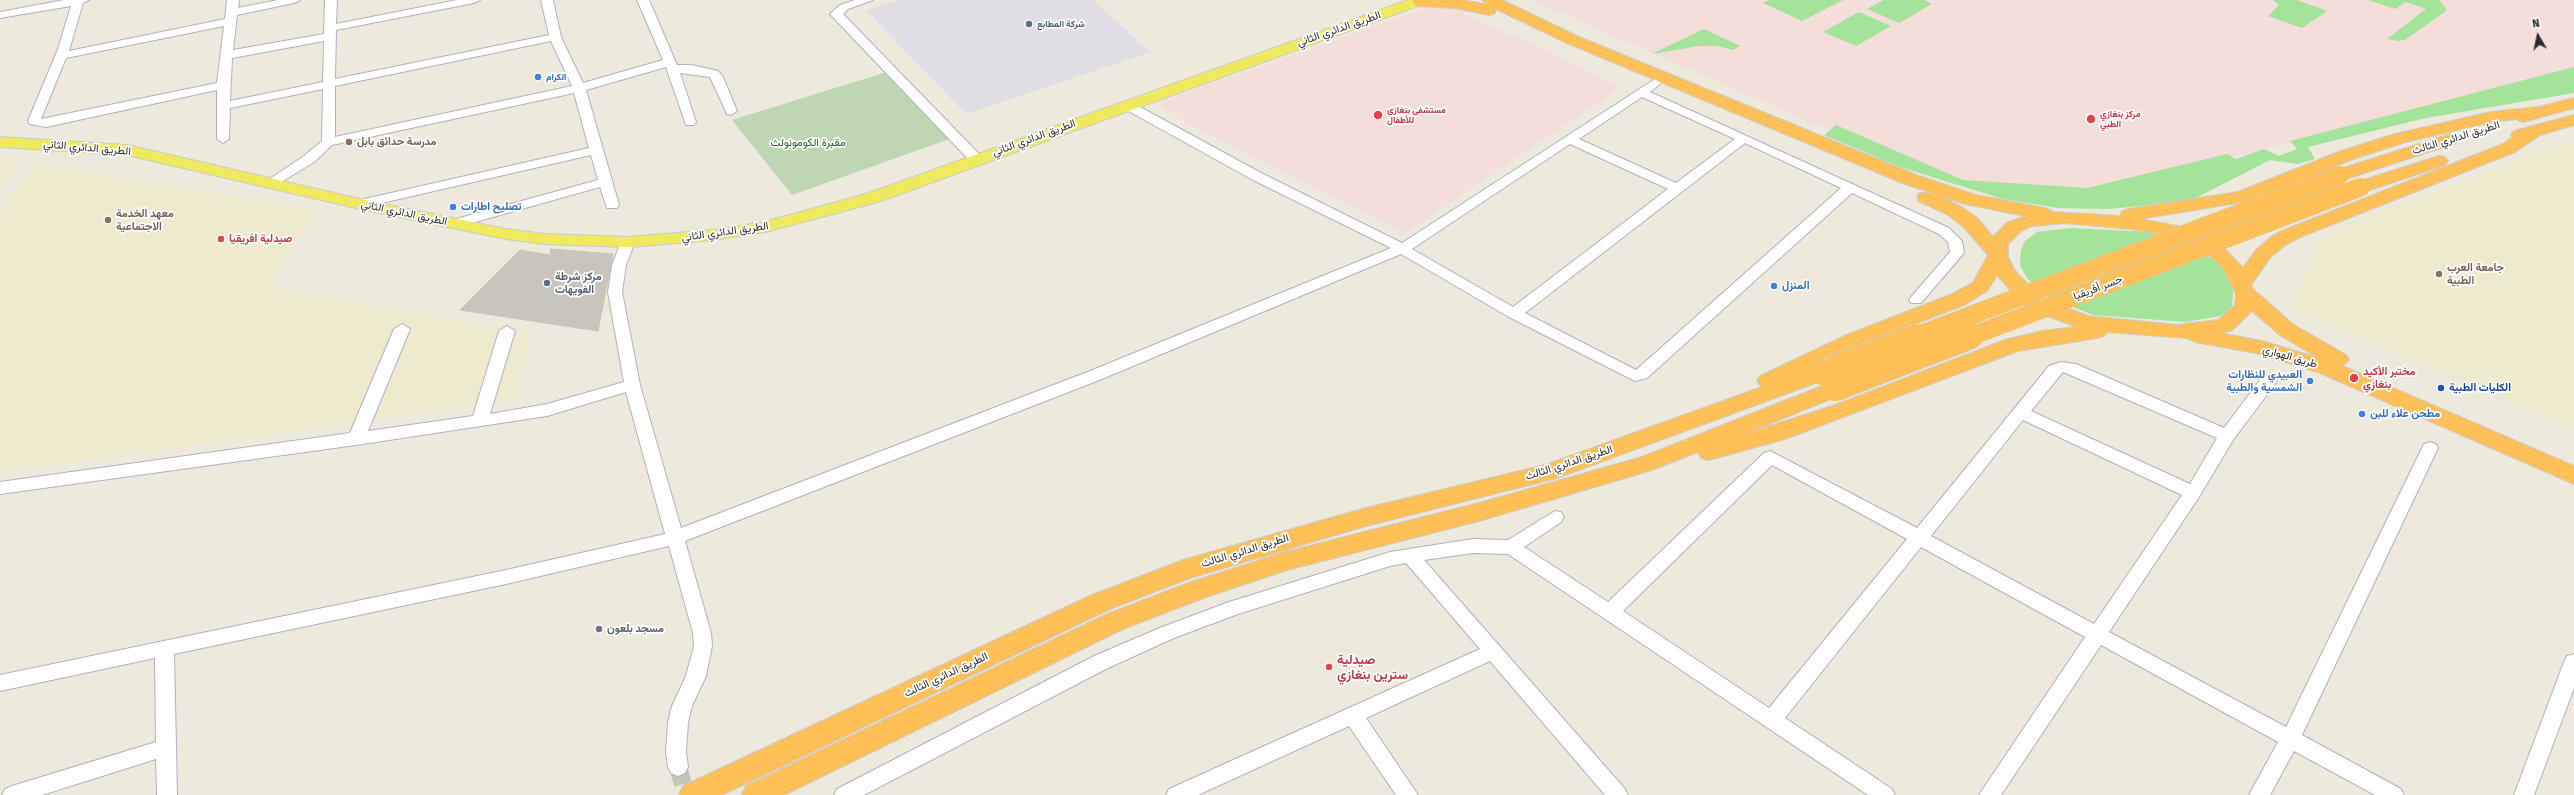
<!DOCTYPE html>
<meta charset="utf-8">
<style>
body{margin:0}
#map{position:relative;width:2574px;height:795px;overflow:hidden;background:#ede9dd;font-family:"Fira Sans",sans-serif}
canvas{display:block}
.north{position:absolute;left:2518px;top:16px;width:40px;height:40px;-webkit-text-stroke:3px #fff;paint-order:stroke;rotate:351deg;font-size:11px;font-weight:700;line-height:16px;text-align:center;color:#2b2b2b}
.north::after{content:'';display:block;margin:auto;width:14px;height:18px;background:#2b2b2b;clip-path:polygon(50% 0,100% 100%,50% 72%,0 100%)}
</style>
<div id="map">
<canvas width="2574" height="795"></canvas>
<div class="north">N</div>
</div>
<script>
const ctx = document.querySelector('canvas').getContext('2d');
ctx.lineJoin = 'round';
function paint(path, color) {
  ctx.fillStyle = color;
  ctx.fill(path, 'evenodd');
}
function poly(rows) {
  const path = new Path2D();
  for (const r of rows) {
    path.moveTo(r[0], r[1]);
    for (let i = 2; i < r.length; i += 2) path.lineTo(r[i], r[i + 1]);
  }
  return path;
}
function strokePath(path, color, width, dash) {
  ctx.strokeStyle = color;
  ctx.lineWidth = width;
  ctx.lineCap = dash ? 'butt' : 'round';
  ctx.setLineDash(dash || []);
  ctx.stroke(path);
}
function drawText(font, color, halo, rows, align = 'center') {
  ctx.font = font + ' "Fira Sans",Vazirmatn,sans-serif';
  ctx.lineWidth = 3.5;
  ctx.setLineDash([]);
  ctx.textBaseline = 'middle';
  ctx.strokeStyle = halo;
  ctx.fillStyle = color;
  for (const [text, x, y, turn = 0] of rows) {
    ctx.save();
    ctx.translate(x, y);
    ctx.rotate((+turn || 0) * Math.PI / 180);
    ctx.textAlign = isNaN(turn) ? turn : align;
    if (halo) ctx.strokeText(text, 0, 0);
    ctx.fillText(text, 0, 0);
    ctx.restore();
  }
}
const industrial = poly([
 [899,0,1093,0,1150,52,966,114,866,10]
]);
const education = poly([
 [2574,142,2574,429,2290,307,2319,242,2349,223,2539,153],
 [0,157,21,157,0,189],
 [34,164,318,210,268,287,531,334,515,400,0,472,0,214]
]);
const medical = poly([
 [1532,0,2574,0,2574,67,2084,197,1954,185],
 [1433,5,1457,10,1622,87,1406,232,1191,125,1160,106,1163,101]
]);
const green = poly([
 [1769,0,1843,0,1802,21,1763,3],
 [1884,0,1924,0,1932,4,1899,23,1867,9],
 [2273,0,2297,0,2327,11,2302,28,2268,16,2279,5],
 [2368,0,2439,0,2447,10,2405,40,2398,41,2387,39,2426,9,2406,2,2395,9],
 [1859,12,1891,26,1856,46,1823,32],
 [1704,29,1740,46,1732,50,1718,46,1699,46,1652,54],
 [2574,67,2574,93,2426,118,2308,147,2315,159,2298,164,2270,160,2190,201,2109,209,2058,208,2003,199,1900,167,1824,135,1836,125,1963,180,2087,188,2227,154,2236,159,2264,149,2279,156,2297,149,2290,141],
 [2070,228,2152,232,2172,237,2196,248,2216,262,2228,276,2233,292,2232,306,2221,316,2185,322,2094,315,2051,299,2027,278,2020,265,2021,251,2025,241,2037,232]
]);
const cemetery = poly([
 [890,71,955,137,792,195,732,120]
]);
const building = poly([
 [551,249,613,254,598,331,460,310,520,250,550,255,551,249]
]);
const minorTunnel = poly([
 [678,767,686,795]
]);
const minor = poly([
 [64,0,89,0,83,3,69,51,225,19,227,0,239,0,238,8,278,0,300,0,294,3,237,15,233,50,324,34,325,0,337,0,336,24,457,0,480,0,474,3,336,30,335,79,549,35,541,0,553,0,561,37,583,83,663,60,637,0,649,0,677,65,691,65,718,71,723,77,737,111,731,115,727,114,710,77,680,73,696,122,694,125,686,125,666,67,586,90,619,205,617,208,607,208,600,187,454,228,449,227,447,224,449,221,598,180,591,155,360,208,353,204,360,200,589,148,574,93,332,145,314,162,273,187,268,186,266,183,268,180,304,156,322,141,323,89,230,108,229,139,223,143,217,139,217,90,46,127,30,124,28,121,58,49,71,6,0,18,0,12,64,0],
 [224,26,217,83,41,119,66,58,224,26],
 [324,41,323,82,230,101,232,58,324,41],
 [551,41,572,86,335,137,335,86,551,41],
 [855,0,873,0,848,9,843,14,981,156,983,159,981,162,971,162,830,14,840,5,855,0],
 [1655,79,1661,83,1650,92,1949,228,1962,241,1964,253,1921,303,1911,303,1909,300,1911,297,1950,252,1948,242,1939,234,1852,193,1647,378,1635,381,1509,317,1401,254,1102,379,685,541,711,633,712,646,706,676,692,706,688,722,686,752,688,767,685,773,678,776,671,773,668,767,666,752,668,722,672,706,686,676,694,646,693,633,669,546,506,584,174,654,177,795,157,795,156,759,42,795,2,795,5,789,12,786,156,742,155,658,0,691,0,675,506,570,665,534,626,392,547,416,356,445,0,494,0,482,350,433,394,329,402,324,410,329,368,431,473,416,499,331,507,326,515,331,490,414,547,404,624,382,608,292,612,265,621,242,628,238,635,242,626,265,622,292,640,385,681,528,1090,371,1391,248,1253,180,1123,108,1121,105,1123,102,1131,102,1263,174,1402,243,1655,79],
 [1642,97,1735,139,1676,183,1579,139,1642,97],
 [1745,143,1841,188,1636,370,1525,313,1745,143],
 [1570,144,1668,189,1513,307,1412,249,1570,144],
 [2061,362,2076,364,2224,428,2263,376,2275,376,2277,380,2275,384,2233,440,2199,497,2109,632,2286,727,2422,448,2424,444,2430,442,2436,444,2438,448,2302,735,2401,789,2404,795,2375,795,2294,751,2270,795,2249,795,2278,742,2101,645,2001,795,1979,795,2085,637,1921,547,1785,718,1892,789,1895,795,1868,795,1508,554,1473,553,1424,560,1625,789,1628,795,1605,795,1490,661,1366,718,1418,795,1396,795,1349,726,1198,795,1166,795,1169,789,1480,649,1406,563,1390,566,1238,614,1174,638,1108,668,864,795,834,795,837,789,1094,656,1160,628,1226,603,1390,552,1473,539,1508,540,1555,511,1561,512,1564,517,1561,522,1524,547,1608,602,1764,453,1770,451,1917,528,2049,366,2061,362],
 [2063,372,2217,438,2190,484,2031,411,2063,372],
 [2023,420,2182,495,2094,624,1931,536,2023,420],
 [1772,465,1907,539,1769,708,1623,611,1772,465],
 [2574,654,2574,688,2534,795,2514,795,2564,662,2567,656,2574,654]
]);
const major = poly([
 [1408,0,1428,0,1426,3,878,202,765,232,713,240,628,247,544,244,506,239,360,209,127,155,0,147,0,137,127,145,360,199,506,229,544,234,628,237,713,230,764,222,866,194,1408,0]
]);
const highway = poly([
 [1412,0,1463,0,1489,5,1482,0,1502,0,1579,37,1919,176,1976,195,2045,208,2053,212,2120,216,2122,211,2129,209,2238,192,2341,151,2395,134,2491,112,2539,107,2574,98,2574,108,2523,122,2516,119,2491,122,2406,142,2353,159,2249,201,2140,219,2183,227,2203,235,2223,247,2243,268,2256,250,2271,237,2284,230,2503,144,2513,137,2511,135,2514,131,2574,115,2574,125,2540,135,2515,152,2298,238,2285,245,2270,258,2251,285,2254,290,2294,325,2346,355,2349,360,2342,366,2574,466,2574,484,2320,373,2260,354,2196,342,2187,338,2107,332,2104,336,2097,338,2018,351,1785,439,1709,460,1701,458,1698,452,1649,471,1479,521,1287,570,1206,597,1123,629,784,795,742,795,746,786,1105,615,1188,583,1285,552,1479,503,1642,457,1827,384,1835,382,1843,384,1846,389,1843,394,1742,435,1838,404,2005,340,2042,331,2077,327,2034,311,2021,302,1997,275,1987,291,1964,305,1863,344,1814,368,1821,366,1829,368,1832,373,1829,378,1557,478,1366,526,1190,578,1110,609,722,795,679,795,683,786,1092,595,1183,560,1366,508,1545,465,1762,387,1757,381,1760,376,1849,334,1950,295,1973,283,1988,255,1964,227,1948,215,1919,201,1917,197,1919,193,1933,193,1962,207,1978,219,1993,237,2007,223,2025,216,1965,204,1905,184,1567,43,1496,9,1495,13,1489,15,1455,8,1419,6,1414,4,1412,0],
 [2064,223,2131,229,2171,236,2189,243,2209,255,2223,268,2236,294,2235,305,2218,320,2177,325,2088,316,2048,301,2035,292,2015,271,2008,257,2008,244,2021,231,2032,226,2064,223],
 [2252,311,2280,335,2318,358,2262,341,2220,333,2232,330,2252,311],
 [2450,134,2456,135,2459,139,2456,143,2346,179,2334,179,2331,175,2334,171,2450,134],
 [2439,156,2445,157,2448,161,2445,165,2361,193,2354,191,2352,187,2354,183,2439,156]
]);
const highwayBridgeFar1 = poly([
 [1914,337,2340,175],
 [1969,337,2361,187]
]);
const highwayBridge = poly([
 [1821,373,1917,336],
 [1835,389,1972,336]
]);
const markers = [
 [1029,24,4,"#5c6f8a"],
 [538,77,4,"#3f7fe0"],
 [1378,115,5,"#e0444e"],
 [2091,119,5,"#e0444e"],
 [349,142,4,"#8d6e63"],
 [453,207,4,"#3f7fe0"],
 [108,220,4,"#8d6e63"],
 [221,239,4,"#e0444e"],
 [2439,274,4,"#8d6e63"],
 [547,283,4,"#5c6f8a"],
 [1774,286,4,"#3f7fe0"],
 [2354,378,5,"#e0444e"],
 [2310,381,4,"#3f7fe0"],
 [2441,388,4,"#1a4fb4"],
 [2362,414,4,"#3f7fe0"],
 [599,629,4,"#6b7280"],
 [1329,667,4,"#e0444e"]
];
const farServicenames = [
 ["شركة المطابع",1037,24]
];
const farShopnames = [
 ["الكرام",546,77]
];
const farHealthnames = [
 ["مستشفى بنغازي",1387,110],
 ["للأطفال",1387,120],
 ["مركز بنغازي",2100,114],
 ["الطبي",2100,124]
];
const streetNames = [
 ["الطريق الدائري الثاني",1339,29,-19],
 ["الطريق الدائري الثاني",1034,138,-20],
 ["الطريق الدائري الثالث",2456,138,-17],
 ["الطريق الدائري الثاني",87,148,5],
 ["الطريق الدائري الثاني",404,213,12],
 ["الطريق الدائري الثاني",725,232,-8],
 ["جسر أفريقيا",2098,288,-21],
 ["طريق الهواري",2290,357,16],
 ["الطريق الدائري الثالث",1569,463,-18],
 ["الطريق الدائري الثالث",1245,551,-17],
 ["الطريق الدائري الثالث",946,675,-25]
];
const educationNames = [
 ["مدرسة حدائق بابل",357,142],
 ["معهد الخدمة",116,214],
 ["الاجتماعية",116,227],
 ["جامعة العرب",2447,268],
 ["الطبية",2447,281]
];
const parkNames = [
 ["مقبرة الكومونولث",808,143]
];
const shopNames = [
 ["تصليح اطارات",461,207],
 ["المنزل",1782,286],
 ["العبيدي للنظارات",2302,375,"right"],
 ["الشمسية والطبية",2302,388,"right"],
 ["مطحن علاء للبن",2370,414]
];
const healthNames = [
 ["صيدلية افريقيا",229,239],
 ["مختبر الأكيد",2363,372],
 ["بنغازي",2363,385]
];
const serviceNames = [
 ["مركز شرطة",555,277],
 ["الفويهات",555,290]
];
const transitNames = [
 ["الكليات الطبية",2449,388]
];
const worshipNames = [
 ["مسجد بلعون",607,629]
];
const nearHealthnames = [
 ["صيدلية",1337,660],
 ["سترين بنغازي",1337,675]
];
paint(industrial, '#e1dde5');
paint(education, '#eeeacd');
paint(medical, '#f3deda');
paint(green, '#a4e39a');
paint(cemetery, '#bed6b4');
paint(building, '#c8c6bc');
strokePath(building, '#c8c5b7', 1);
strokePath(minorTunnel, '#c6c3b9', 18, [18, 9]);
strokePath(minor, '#b1b1be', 2);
strokePath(major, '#ccc', 2);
strokePath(highway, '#ccc', 2);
paint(minor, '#fff');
paint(major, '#f0eb5e');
paint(highway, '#fec057');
strokePath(highwayBridgeFar1, '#ccc', 19, []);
strokePath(highwayBridge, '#ccc', 26, []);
strokePath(highwayBridgeFar1, '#fec057', 18);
strokePath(highwayBridge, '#fec057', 24);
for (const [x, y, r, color] of markers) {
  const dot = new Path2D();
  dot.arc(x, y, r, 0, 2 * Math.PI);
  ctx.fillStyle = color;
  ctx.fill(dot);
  strokePath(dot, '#fff', 1.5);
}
drawText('bold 9px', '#4e5e75', '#fff', farServicenames, 'left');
drawText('bold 9px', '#366cbe', '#fff', farShopnames, 'left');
drawText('bold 9px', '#be3a42', '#fff', farHealthnames, 'left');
drawText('11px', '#2b2b2b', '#fff', streetNames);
drawText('bold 11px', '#785e54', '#fff', educationNames, 'left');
drawText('11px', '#1b681a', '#fff', parkNames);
drawText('bold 11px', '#366cbe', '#fff', shopNames, 'left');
drawText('bold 11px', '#be3a42', '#fff', healthNames, 'left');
drawText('bold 11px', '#4e5e75', '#fff', serviceNames, 'left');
drawText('bold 11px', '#164399', '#fff', transitNames, 'left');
drawText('bold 11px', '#5b616d', '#fff', worshipNames, 'left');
drawText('bold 13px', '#be3a42', '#fff', nearHealthnames, 'left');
</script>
